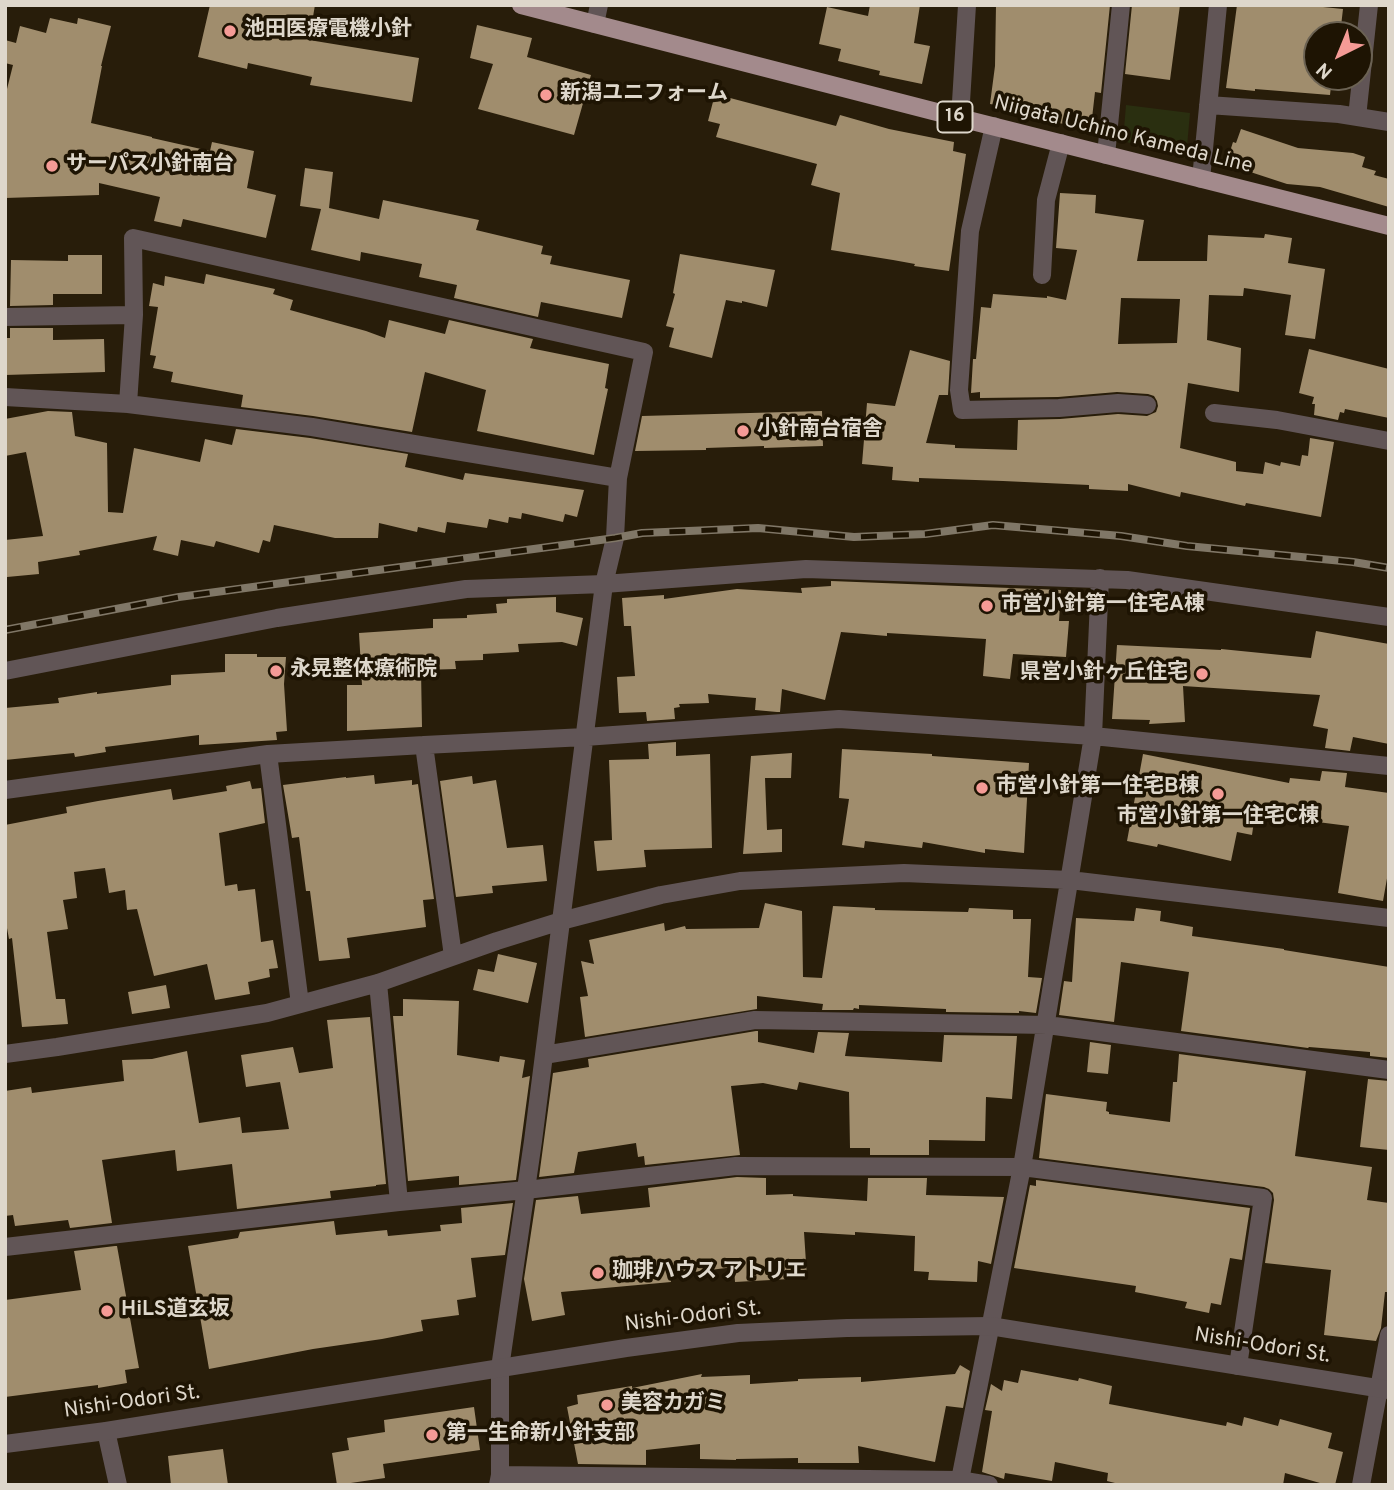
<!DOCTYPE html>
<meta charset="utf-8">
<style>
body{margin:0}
#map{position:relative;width:1394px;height:1490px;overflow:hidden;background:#281d0a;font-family:Overpass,sans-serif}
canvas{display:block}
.frame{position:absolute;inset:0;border:7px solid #ded7cb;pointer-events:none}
.north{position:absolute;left:1303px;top:21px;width:70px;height:70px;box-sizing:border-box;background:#1e1403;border:2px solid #6b6253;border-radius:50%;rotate:223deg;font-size:19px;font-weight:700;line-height:28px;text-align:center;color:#ded7cb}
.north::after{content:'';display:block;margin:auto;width:24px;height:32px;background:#f59b96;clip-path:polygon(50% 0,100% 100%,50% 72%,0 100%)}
</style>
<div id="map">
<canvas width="1394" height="1490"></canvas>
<div class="frame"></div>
<div class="north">N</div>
</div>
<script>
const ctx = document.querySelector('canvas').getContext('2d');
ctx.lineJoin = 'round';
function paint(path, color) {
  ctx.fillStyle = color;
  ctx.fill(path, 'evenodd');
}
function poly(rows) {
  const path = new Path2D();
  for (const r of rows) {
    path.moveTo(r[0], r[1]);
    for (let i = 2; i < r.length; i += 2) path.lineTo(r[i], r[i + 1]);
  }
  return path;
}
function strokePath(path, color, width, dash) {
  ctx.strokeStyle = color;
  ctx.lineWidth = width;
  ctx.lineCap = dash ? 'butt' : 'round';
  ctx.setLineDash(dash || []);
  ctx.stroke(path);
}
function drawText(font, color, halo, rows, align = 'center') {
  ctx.font = font + ' Overpass,"Noto Sans JP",sans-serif';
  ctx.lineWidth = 7;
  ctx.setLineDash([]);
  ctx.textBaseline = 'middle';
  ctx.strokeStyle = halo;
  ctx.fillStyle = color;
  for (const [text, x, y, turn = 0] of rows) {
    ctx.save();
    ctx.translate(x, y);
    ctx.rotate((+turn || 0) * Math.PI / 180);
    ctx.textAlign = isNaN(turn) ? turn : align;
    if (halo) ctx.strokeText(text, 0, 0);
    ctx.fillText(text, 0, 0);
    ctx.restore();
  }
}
const green = poly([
 [1126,105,1190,113,1186,158,1123,141]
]);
const building = poly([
 [210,5,315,5,309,40,419,58,412,102,310,85,312,77,248,63,247,69,198,57],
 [870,5,920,5,914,43,930,46,922,84,879,75,880,71,838,61,841,49,819,44,827,7,868,16],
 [996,5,1110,5,1101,93,1095,92,1091,127,1049,122,1050,114,990,104,995,66],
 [1132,5,1180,5,1170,80,1125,74],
 [1237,5,1303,5,1343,9,1340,35,1317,35,1317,77,1332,77,1330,95,1255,89,1255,91,1226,88],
 [50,18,77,24,78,18,111,26,101,66,102,66,91,123,152,137,152,138,210,151,212,142,254,151,247,188,276,195,266,238,183,219,181,227,154,221,160,197,99,183,99,195,5,198,5,97,13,65,5,63,5,40,16,43,20,26,46,33],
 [477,25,532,38,527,57,591,75,574,135,478,109,493,64,470,58],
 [715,94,836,126,840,115,889,129,954,142,953,151,966,154,949,271,914,266,915,264,893,260,831,250,840,193,811,185,817,164,716,137,720,124,708,121],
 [1241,129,1298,148,1353,153,1365,157,1362,167,1376,171,1374,175,1389,179,1389,207,1320,187,1287,184,1226,164,1233,142,1236,143],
 [305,168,333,172,329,208,379,219,383,200,479,220,476,230,543,246,541,254,552,256,550,264,630,280,622,318,541,302,538,317,454,298,457,285,419,277,422,264,361,252,360,261,311,250,321,209,300,206],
 [1060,193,1096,195,1095,213,1144,220,1137,261,1207,261,1208,235,1264,238,1265,234,1292,238,1288,263,1325,269,1315,339,1285,335,1291,295,1244,288,1243,296,1209,295,1207,340,1241,348,1239,392,1188,383,1180,448,1236,462,1236,471,1263,474,1265,462,1280,466,1281,462,1300,466,1302,455,1308,456,1310,438,1334,442,1321,517,1246,503,1245,506,1181,492,1180,497,1128,484,1128,491,1089,489,1089,485,1003,481,919,478,919,482,892,480,893,467,862,464,867,403,895,406,910,350,950,361,948,395,939,395,926,443,955,445,955,448,1017,450,1018,420,1060,419,1118,414,1147,416,1156,412,1158,406,1157,401,1154,396,1148,394,1117,392,1058,397,980,398,980,392,971,393,973,359,976,359,981,307,991,308,993,294,1047,298,1047,296,1066,300,1077,250,1056,248],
 [1121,298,1180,299,1177,343,1118,344],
 [680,254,775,270,767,307,742,301,742,303,726,300,712,358,669,347,674,328,666,326,675,294,673,293],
 [68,255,102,255,102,294,53,294,53,305,10,306,11,260,68,261],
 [206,274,275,289,273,294,293,300,290,310,366,331,385,338,389,320,445,334,449,320,533,339,530,348,609,364,605,388,608,389,594,455,477,431,486,390,425,372,412,432,313,416,241,407,243,395,171,382,173,372,153,368,156,356,150,355,158,307,149,306,153,283,164,286,165,276,204,284],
 [10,328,53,328,53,340,104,339,105,372,5,375,5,338,10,338],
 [1309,349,1389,369,1389,418,1345,409,1344,413,1340,412,1338,420,1314,415,1315,404,1312,404,1314,397,1299,393],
 [48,411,72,412,75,436,107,443,108,512,123,513,134,448,200,462,205,439,232,445,236,429,310,438,408,454,405,467,463,480,465,473,584,490,577,517,565,514,563,522,522,513,521,519,509,517,508,523,489,519,487,528,447,522,445,533,418,527,417,532,379,523,378,538,335,538,274,525,270,542,263,540,259,553,216,541,214,547,181,540,178,556,153,550,157,536,79,551,80,555,38,562,39,574,7,577,5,540,43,536,26,452,5,456,5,419],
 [822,411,823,446,764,448,764,446,706,448,706,450,635,451,642,416],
 [831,581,1061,590,1059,621,1069,621,1066,657,1013,654,1010,679,983,676,986,639,887,633,887,636,841,632,825,700,782,689,780,712,777,712,755,710,756,698,708,694,709,703,679,704,680,707,674,708,675,719,647,721,646,712,619,713,617,677,635,676,631,626,624,626,622,598,664,595,664,599,737,589,802,593,801,588,831,586],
 [556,597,556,612,583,618,577,646,562,642,518,644,519,652,483,654,483,660,455,661,456,669,421,670,422,727,347,731,347,685,362,685,359,633,433,628,433,619,467,618,467,615,497,613,496,604,507,603,507,599],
 [1316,631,1389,644,1389,744,1353,737,1350,751,1325,748,1328,729,1313,726,1320,695,1183,686,1185,722,1149,724,1150,720,1112,719,1117,645,1221,650,1221,649,1311,658],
 [225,654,257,654,257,657,286,657,284,684,287,731,276,732,277,740,199,745,199,735,105,747,106,752,75,757,74,753,5,760,5,708,59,703,58,698,97,692,97,694,171,685,171,675,225,672],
 [676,742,676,756,710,754,712,848,644,850,646,867,597,871,594,841,612,840,609,760,649,759,648,744],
 [842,749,932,754,932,756,1029,763,1024,853,985,849,985,853,923,842,922,848,865,841,864,848,842,845,849,799,839,798],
 [792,753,791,778,765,778,767,830,782,829,782,852,743,854,751,756],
 [1143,754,1289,783,1290,778,1320,781,1322,771,1347,773,1345,787,1389,793,1389,867,1383,901,1338,893,1349,826,1262,815,1261,822,1254,821,1252,835,1237,832,1231,861,1158,844,1157,847,1127,841],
 [374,775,375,784,412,780,412,785,418,784,434,899,423,900,426,927,347,938,350,958,319,961,310,891,306,891,299,837,292,838,283,785,346,777,346,778],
 [472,776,473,784,496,780,507,848,543,845,547,881,492,886,493,893,456,897,440,781],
 [250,781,252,789,261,788,265,823,219,833,225,886,237,884,238,891,255,889,261,942,273,940,278,968,269,969,270,977,248,982,250,994,215,1000,207,964,154,976,137,909,127,910,125,890,109,893,105,868,74,872,77,898,63,900,68,929,47,932,56,999,65,999,68,1024,22,1027,12,938,9,939,5,917,5,825,67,813,66,807,98,801,171,789,173,800,227,791,226,786],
 [765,903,802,911,803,977,822,978,833,906,875,908,875,910,968,912,969,908,1013,910,1013,919,1031,919,1028,977,1042,978,1036,1013,1019,1011,1019,1013,946,1012,946,1009,859,1005,859,1009,854,1008,853,1010,822,1010,823,1004,757,996,757,1009,585,1037,580,997,588,996,581,961,594,964,589,940,664,923,665,931,685,926,686,929,759,928],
 [1136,908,1161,911,1160,921,1193,927,1192,936,1284,949,1284,950,1389,967,1389,1058,1370,1056,1370,1052,1309,1047,1308,1048,1181,1031,1189,972,1121,962,1114,1022,1059,1015,1064,981,1072,982,1076,918,1134,921],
 [498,954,537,963,528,1003,473,990,478,969,494,972],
 [166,985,170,1008,132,1014,128,992],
 [403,999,459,1001,457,1055,499,1062,500,1056,525,1060,522,1078,530,1076,516,1180,459,1185,459,1176,408,1181,393,1016,403,1016],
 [370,1017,386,1184,376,1185,376,1186,330,1191,331,1198,237,1209,232,1164,177,1171,175,1150,102,1160,112,1223,70,1228,68,1220,15,1226,13,1215,5,1216,5,1091,31,1087,32,1093,124,1081,122,1060,152,1059,187,1051,199,1123,240,1117,242,1133,289,1129,280,1082,246,1087,241,1055,293,1047,299,1073,333,1068,327,1020],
 [756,1031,758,1031,758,1042,814,1053,818,1032,849,1033,845,1056,942,1062,944,1035,1017,1036,1012,1099,986,1097,985,1141,929,1140,929,1155,870,1155,870,1148,850,1148,849,1092,799,1082,797,1090,763,1083,731,1086,740,1155,645,1165,644,1156,638,1157,636,1143,578,1152,574,1173,539,1177,553,1073,589,1067,588,1059],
 [1090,1042,1111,1045,1108,1074,1087,1072],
 [1179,1054,1306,1071,1295,1156,1372,1167,1367,1200,1389,1203,1389,1292,1385,1292,1381,1328,1376,1341,1324,1335,1331,1270,1265,1263,1274,1200,1273,1193,1269,1189,1264,1187,1039,1158,1046,1094,1107,1102,1106,1111,1109,1112,1109,1114,1170,1122,1173,1082,1177,1082],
 [1368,1079,1389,1081,1389,1150,1360,1147],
 [737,1177,766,1178,766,1195,793,1194,793,1196,867,1201,868,1178,927,1178,926,1195,1004,1197,991,1264,978,1261,977,1282,928,1280,929,1272,914,1271,915,1236,855,1232,855,1235,804,1232,807,1278,735,1282,734,1267,670,1275,671,1282,561,1292,565,1315,532,1321,524,1279,536,1200,578,1196,581,1214,650,1207,648,1188],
 [1036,1180,1250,1208,1242,1260,1230,1258,1221,1305,1211,1303,1209,1313,1185,1308,1187,1302,1135,1292,1136,1286,1014,1268,1030,1185,1036,1186],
 [513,1203,505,1255,471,1258,476,1297,457,1300,459,1315,421,1320,423,1331,382,1339,313,1349,209,1369,188,1246,238,1238,240,1232,334,1221,336,1235,387,1230,388,1236,441,1231,440,1225,462,1223,461,1208],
 [115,1246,117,1246,139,1368,125,1370,127,1383,98,1388,98,1385,5,1397,5,1300,81,1290,74,1251],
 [960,1365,970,1371,963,1408,946,1406,935,1462,858,1446,859,1463,798,1463,798,1458,736,1459,736,1460,700,1459,700,1444,646,1450,646,1465,578,1464,567,1407,578,1404,577,1395,632,1386,632,1388,702,1374,701,1377,750,1375,750,1384,798,1381,798,1379,861,1377,861,1382,955,1374],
 [1021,1370,1078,1381,1079,1378,1112,1386,1109,1404,1226,1426,1227,1422,1242,1426,1244,1417,1278,1426,1280,1419,1332,1433,1328,1448,1343,1452,1335,1485,1327,1485,1285,1473,1283,1485,1123,1485,1107,1481,1108,1473,1055,1462,1052,1481,1005,1473,1004,1479,982,1472,992,1411,985,1410,991,1384,1002,1391,1004,1380,1018,1383],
 [474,1407,480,1450,383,1464,385,1478,337,1485,332,1453,349,1450,347,1438,385,1432,384,1420],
 [223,1449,228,1485,171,1485,168,1456]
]);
const minor = poly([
 [595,24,599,5],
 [1208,105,1339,114,1389,122],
 [1357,117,1369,5],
 [960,118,967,5],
 [994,126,970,231,959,390,962,410,1059,408,1118,403,1147,405],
 [1106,155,1121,5],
 [1201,179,1218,5],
 [1042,275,1046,200,1061,143],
 [5,317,134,315],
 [5,397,128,404,312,427,618,478,615,538,604,584,533,1141,500,1368,500,1475,498,1485],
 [128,404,134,315,133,238,644,352,618,478],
 [1214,413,1277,420,1389,441],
 [5,671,277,618,466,589,604,584,806,569,1127,580,1389,617],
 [424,745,453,956],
 [268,754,300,1004],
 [5,790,268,754,424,745,585,737,839,719,1093,736,1389,766],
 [378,983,399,1202],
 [5,1054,57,1047,267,1013,378,983,497,941,561,921,661,895,740,881,904,873,1070,880,1389,918],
 [544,1055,755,1020,1047,1025,1389,1070],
 [5,1247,399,1202,526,1190,736,1166,1022,1167,1263,1198,1238,1366],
 [106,1431,118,1485],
 [500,1475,959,1480,989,1485],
 [959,1485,1022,1167,1093,736,1100,578],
 [1361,1485,1389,1335]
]);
const tertiary = poly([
 [5,1444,106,1431,626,1348,738,1333,847,1328,990,1326,1389,1390]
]);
const primary = poly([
 [521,5,960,118,1389,226]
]);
const rail = poly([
 [5,630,179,597,615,538,642,533,758,528,854,537,925,534,993,525,1121,536,1187,546,1353,562,1389,568]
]);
const markers = [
 [230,31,7,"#f59b96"],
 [546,95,7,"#f59b96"],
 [52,166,7,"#f59b96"],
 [743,431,7,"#f59b96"],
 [987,606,7,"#f59b96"],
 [276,671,7,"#f59b96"],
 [1202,674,7,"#f59b96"],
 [982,788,7,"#f59b96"],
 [1218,794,7,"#f59b96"],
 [598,1273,7,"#f59b96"],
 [107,1311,7,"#f59b96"],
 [607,1405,7,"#f59b96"],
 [432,1435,7,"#f59b96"]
];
const shields = [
 [955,117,35]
];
const shieldNames = [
 ["16",955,117]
];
const poiNames = [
 ["池田医療電機小針",244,31],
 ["新潟ユニフォーム",560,95],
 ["サーパス小針南台",66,166],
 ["小針南台宿舎",757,431],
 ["市営小針第一住宅A棟",1001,606],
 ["永晃整体療術院",290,671],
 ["県営小針ヶ丘住宅",1188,674,"right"],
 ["市営小針第一住宅B棟",996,788],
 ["市営小針第一住宅C棟",1218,818,"center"],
 ["珈琲ハウス アトリエ",612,1273],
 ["HiLS道玄坂",121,1311],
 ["美容カガミ",621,1405],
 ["第一生命新小針支部",446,1435]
];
const streetNames = [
 ["Niigata Uchino Kameda Line",1123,136,14],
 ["Nishi-Odori St.",693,1318,-7],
 ["Nishi-Odori St.",1262,1347,9],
 ["Nishi-Odori St.",132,1403,-8]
];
paint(green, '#2a2f10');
paint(building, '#a08d6d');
strokePath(minor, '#615556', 18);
strokePath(tertiary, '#615556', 18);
strokePath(primary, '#a38a8c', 18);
strokePath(rail, '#807767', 8);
strokePath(rail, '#1e1403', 5, [16]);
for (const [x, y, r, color] of markers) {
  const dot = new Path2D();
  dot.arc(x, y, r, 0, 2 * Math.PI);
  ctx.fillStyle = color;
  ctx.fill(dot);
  strokePath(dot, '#1e1403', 2.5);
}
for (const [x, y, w] of shields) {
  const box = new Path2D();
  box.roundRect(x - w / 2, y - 15.5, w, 31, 5);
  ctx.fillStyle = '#1e1403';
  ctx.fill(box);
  strokePath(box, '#ded7cb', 2);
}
drawText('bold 19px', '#ded7cb', null, shieldNames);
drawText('bold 21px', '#ded7cb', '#1e1403', poiNames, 'left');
drawText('21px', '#ded7cb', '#1e1403', streetNames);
</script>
